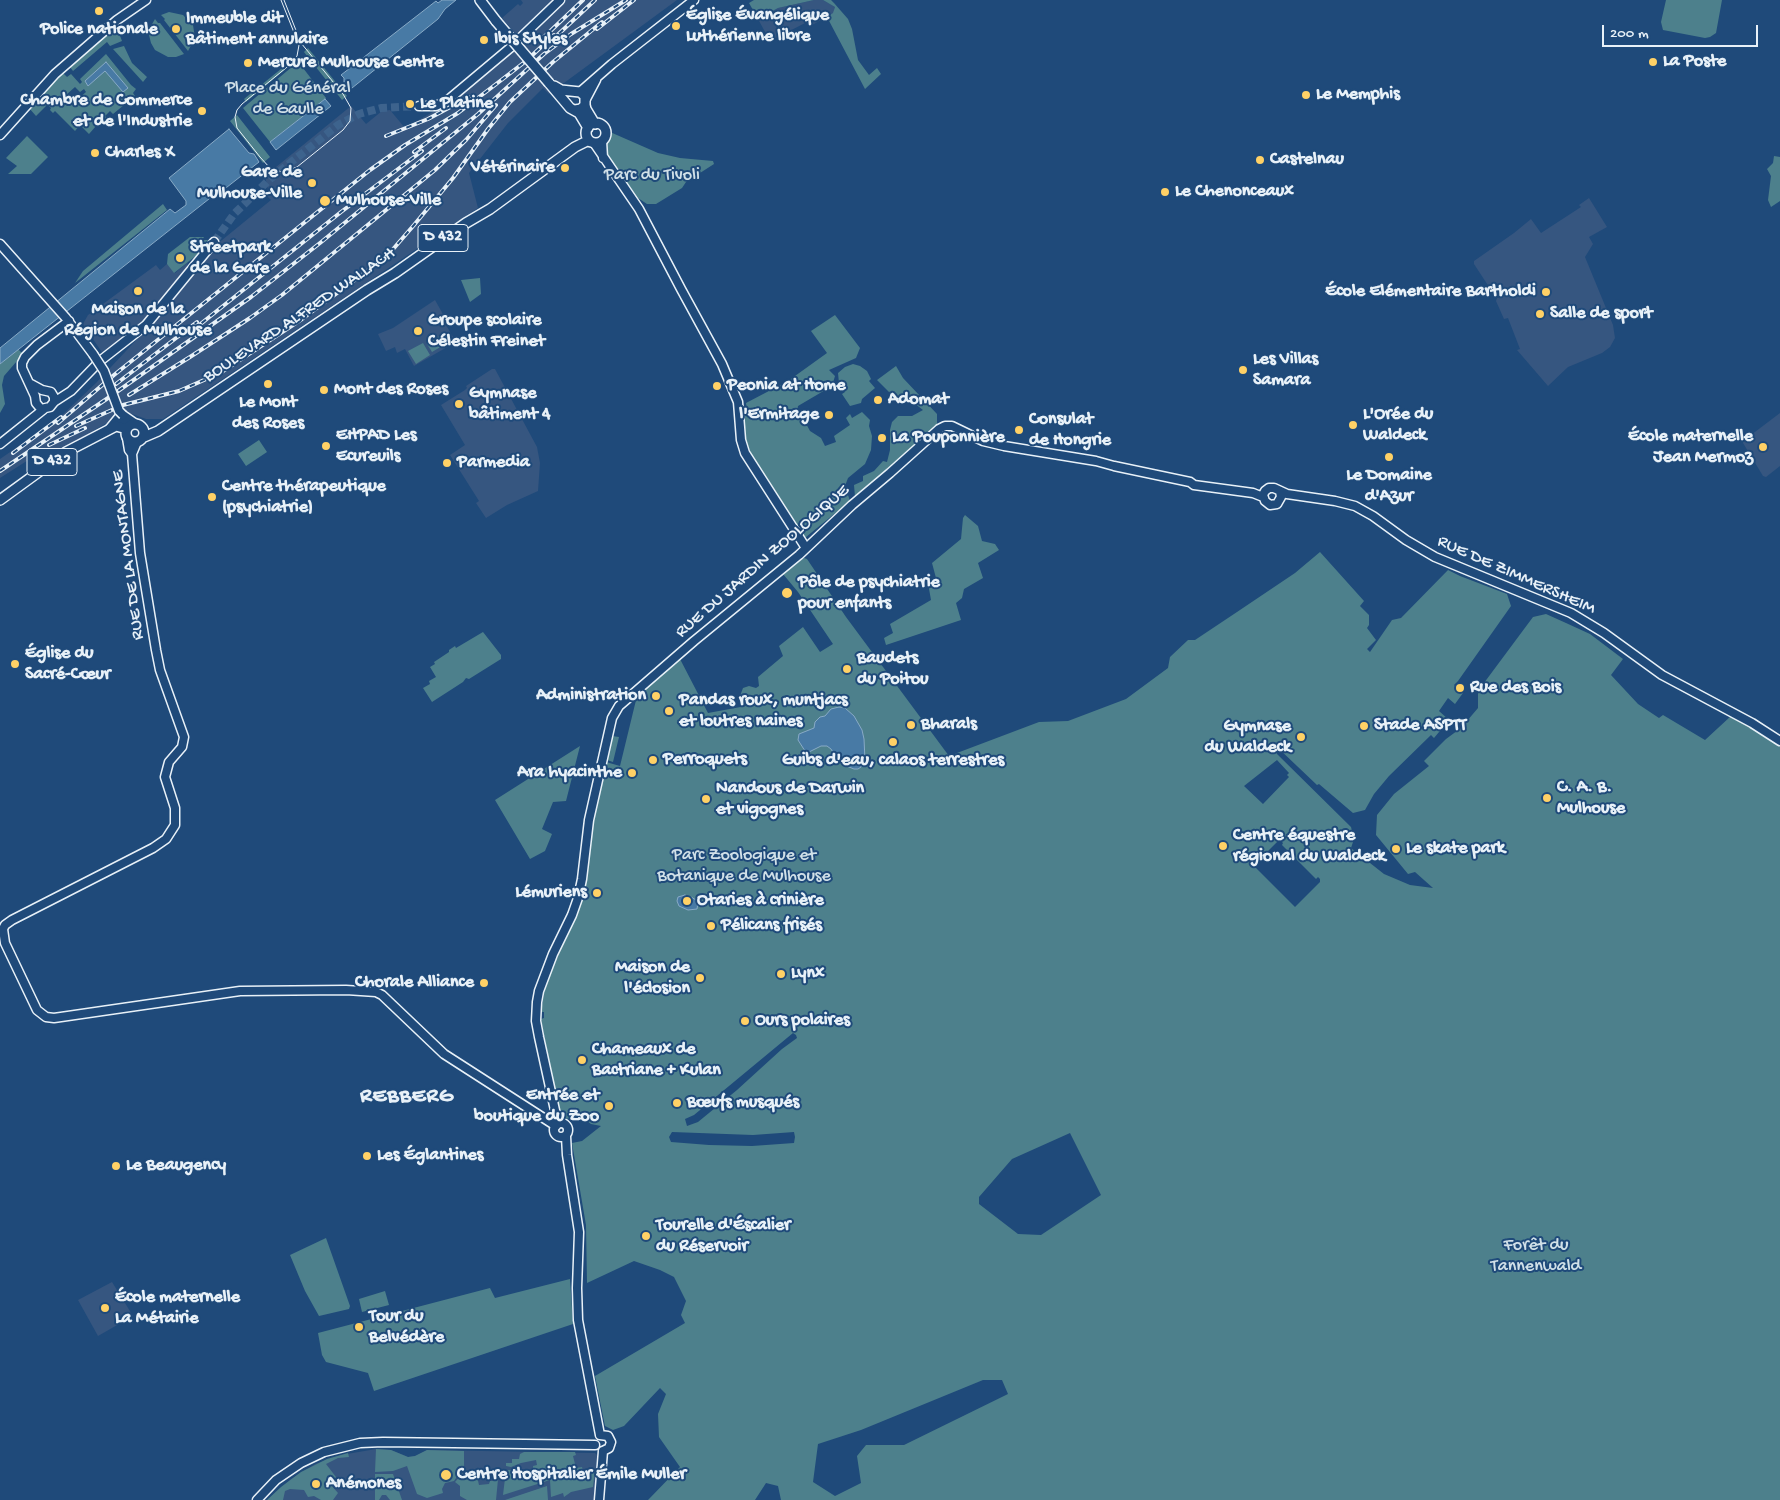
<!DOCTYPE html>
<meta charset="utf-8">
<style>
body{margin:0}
#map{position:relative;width:1780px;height:1500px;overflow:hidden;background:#1f4a7a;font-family:"Gochi Hand",sans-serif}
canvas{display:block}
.scale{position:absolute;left:1602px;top:25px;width:156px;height:22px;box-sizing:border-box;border:2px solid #e8f1f8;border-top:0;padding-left:6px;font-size:15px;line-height:18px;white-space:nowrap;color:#e8f1f8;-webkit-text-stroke:4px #1f4a7a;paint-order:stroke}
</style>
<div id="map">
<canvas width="1780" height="1500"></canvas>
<div class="scale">200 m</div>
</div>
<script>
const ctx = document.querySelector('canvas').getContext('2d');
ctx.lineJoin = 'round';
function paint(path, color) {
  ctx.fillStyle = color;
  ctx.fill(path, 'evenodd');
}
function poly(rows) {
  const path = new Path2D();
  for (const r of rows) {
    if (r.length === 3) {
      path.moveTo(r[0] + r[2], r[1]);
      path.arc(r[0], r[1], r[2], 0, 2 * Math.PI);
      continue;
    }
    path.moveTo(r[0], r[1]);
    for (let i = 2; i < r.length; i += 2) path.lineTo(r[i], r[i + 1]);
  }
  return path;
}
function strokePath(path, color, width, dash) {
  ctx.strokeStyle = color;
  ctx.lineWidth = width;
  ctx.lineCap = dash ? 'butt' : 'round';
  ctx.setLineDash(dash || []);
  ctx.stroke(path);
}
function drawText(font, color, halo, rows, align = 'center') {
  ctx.font = font + ' "Gochi Hand",sans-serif';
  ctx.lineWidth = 4;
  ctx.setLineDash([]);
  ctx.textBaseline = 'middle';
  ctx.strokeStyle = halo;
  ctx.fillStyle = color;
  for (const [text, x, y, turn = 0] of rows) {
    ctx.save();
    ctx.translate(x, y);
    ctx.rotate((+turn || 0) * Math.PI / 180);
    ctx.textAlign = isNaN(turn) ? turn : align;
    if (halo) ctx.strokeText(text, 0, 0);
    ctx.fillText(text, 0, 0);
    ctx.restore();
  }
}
const built = poly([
 [521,0,677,0,549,94,543,88,508,123,469,173,478,208,163,419,146,419,132,414,110,421,39,463,33,457,0,478,0,459,58,419,96,383,155,320,216,245,271,200,266,195,268,189,265,176,351,106,366,124,382,111,390,110,405,128,448,103,521,40,502,18,518,4,520,6,523,3],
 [814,0,823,0,832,5,835,7,834,13,812,25,809,21,770,41,758,19,778,8],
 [1589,198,1607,227,1589,237,1593,244,1585,257,1613,325,1615,338,1610,347,1602,353,1568,367,1548,386,1517,350,1520,349,1508,318,1504,319,1496,301,1497,298,1503,296,1502,293,1493,293,1474,264,1474,261,1514,233,1531,219,1541,233,1581,207,1579,205],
 [188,262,185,272,147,319,103,354,83,324,88,315,156,265,160,270,167,264,175,273],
 [435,300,448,323,446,325,456,342,414,366,405,349,397,353,395,347,386,351,378,334,393,328],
 [492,369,495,369,537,447,540,463,538,491,507,505,486,518,476,503,479,501,450,455,465,445,441,405,465,390,467,388,466,386],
 [1780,413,1780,466,1766,477,1763,476,1743,443,1743,441],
 [112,1282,133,1316,98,1336,78,1300],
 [376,1449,391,1450,408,1457,415,1456,427,1450,595,1453,597,1455,594,1500,267,1500,291,1479,315,1464,341,1455]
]);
const green = poly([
 [754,0,814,0,778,8,758,19,749,3],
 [823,0,831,0,834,3,848,19,852,29,858,60,869,75,877,68,881,74,865,89,827,17,833,13,835,7],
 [1666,0,1722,0,1716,33,1710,37,1705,38,1663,30,1661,22],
 [169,12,183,15,193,25,195,38,188,51,164,20,165,19,161,15],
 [155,19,158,23,160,23,184,54,176,57,168,57,155,50,151,43,149,35,151,26],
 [115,31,119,33,122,41,110,46,107,42,73,71,70,67,110,32],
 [124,46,132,63,147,77,143,82,113,49],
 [308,48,347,96,342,100,304,52],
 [106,54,131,85,136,89,133,93,135,96,113,114,110,111,105,116,108,119,106,121,103,118,89,134,80,125,75,131,55,111,53,113,50,110,51,108,49,106,46,106,36,116,29,108,49,85,63,73,67,77,71,74,80,84,82,82,80,79],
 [75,87,80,92,84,89,86,92,71,105,65,98,67,96,66,95],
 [292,60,294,62,246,102,244,99],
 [300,64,326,98,270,142,243,108,293,66],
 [237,115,270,157,263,163,230,121],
 [610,132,658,153,680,158,713,161,714,164,686,182,682,188,656,204,647,204,638,198,607,154,605,150,605,142],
 [27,136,48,157,31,174,8,174,17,166,6,158],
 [1774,156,1780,157,1780,201,1771,207,1768,200,1771,176,1767,169,1773,163],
 [163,204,167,210,75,283,83,271],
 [190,237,204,237,202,240,208,240,202,251,174,273,167,264,168,254],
 [480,278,481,294,470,302,461,280],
 [835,315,860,348,856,358,829,370,835,376,832,386,798,406,797,412,803,418,810,431,821,438,825,446,836,442,834,436,850,425,846,418,850,414,852,418,862,412,870,420,869,426,872,436,871,450,865,464,848,478,845,486,850,501,806,537,804,537,753,458,744,437,743,411,747,410,746,403,788,381,827,353,811,331],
 [444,333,449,342,432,352,427,344],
 [423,343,430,355,416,364,408,351],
 [18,349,23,354,4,376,2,385,5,404,0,413,0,364],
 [853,364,860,366,867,371,871,379,869,381,875,388,862,399,861,403,850,406,842,394,845,392,839,383,838,373,845,367],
 [896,366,903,378,937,414,937,426,894,465,855,497,854,485,863,481,863,476,874,471,883,461,887,462,890,450,890,430,892,422,898,416,912,416,923,410,914,403,898,401,877,380],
 [259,440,267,452,246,466,238,454],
 [965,515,978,526,982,541,995,544,999,550,978,563,983,578,964,589,962,598,956,603,961,620,886,645,884,638,893,633,890,624,931,600,928,583,936,578,932,563,961,539,963,518],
 [1320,552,1364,601,1360,606,1369,615,1369,625,1367,628,1376,640,1367,649,1370,652,1392,620,1401,618,1448,570,1460,576,1507,594,1511,606,1458,681,1454,685,1463,693,1455,704,1448,698,1439,711,1449,720,1434,738,1431,735,1389,776,1374,794,1365,810,1353,813,1319,784,1317,785,1277,747,1277,754,1351,827,1354,839,1351,848,1384,874,1410,885,1433,888,1415,872,1408,874,1376,835,1377,815,1394,794,1429,766,1424,761,1446,739,1461,728,1478,708,1478,691,1533,617,1546,614,1566,623,1590,634,1623,659,1611,675,1638,704,1659,718,1663,715,1705,740,1731,716,1780,743,1780,1500,781,1500,778,1486,766,1483,755,1500,648,1500,680,1467,659,1437,658,1414,666,1394,660,1388,624,1426,613,1430,605,1426,595,1376,685,1323,681,1315,686,1301,674,1277,660,1270,634,1261,587,1283,586,1225,572,1143,582,1141,601,1126,591,1124,583,1118,580,1114,570,1119,563,1118,560,1115,541,1019,544,1018,544,1012,541,1012,545,987,584,894,591,829,606,762,620,766,637,696,680,659,708,713,746,706,740,696,743,688,749,686,756,688,759,686,758,677,783,656,779,646,803,627,820,652,833,644,798,592,783,574,804,558,807,559,846,617,949,756,1039,722,1068,721,1126,699,1168,668,1170,657,1188,640,1195,640,1237,612,1295,573],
 [1277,760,1289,773,1287,775,1289,777,1263,804,1244,786],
 [1278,841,1281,841,1283,843,1282,845,1316,879,1318,877,1320,879,1320,882,1295,907,1254,866,1260,860,1258,858,1262,854,1268,851],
 [793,1033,796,1035,797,1038,782,1049,737,1090,698,1122,687,1126,685,1119,694,1115],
 [672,1132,753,1135,794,1132,795,1137,794,1143,752,1146,709,1145,671,1142,669,1137],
 [1070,1133,1101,1195,1041,1235,1018,1234,979,1204,979,1197,1012,1159],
 [983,1380,1002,1380,1008,1394,904,1445,866,1445,857,1456,861,1483,835,1496,813,1482,818,1444,861,1430],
 [483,632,501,655,501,659,469,679,466,678,463,682,432,702,423,688,430,684,429,681,436,677,430,667,435,664,434,662,449,652,449,650,455,646,456,648],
 [612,736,619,737,613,762,607,760],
 [580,746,566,801,553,802,542,829,552,834,545,851,530,859,495,800],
 [326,1238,350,1306,349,1309,319,1316,305,1291,290,1255],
 [570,1279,573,1324,374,1391,368,1373,326,1362,322,1355,318,1333,490,1288,495,1298],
 [385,1291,389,1305,362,1312,359,1299],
 [376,1449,391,1450,408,1457,415,1456,427,1450,464,1451,464,1466,454,1481,445,1483,442,1489,443,1493,427,1498,417,1494,407,1466,393,1471,375,1472],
 [524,1452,575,1452,576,1455,573,1456,576,1468,582,1467,583,1471,595,1470,593,1487,571,1492,564,1497,563,1493,551,1497,550,1480,503,1495,506,1470,513,1470,520,1466,520,1480,534,1479,533,1466,537,1465,536,1460,521,1463,511,1467,506,1466,506,1463,512,1463,512,1459,519,1459,520,1454],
 [348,1453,349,1457,338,1458,326,1464,336,1477,331,1485,338,1493,333,1500,321,1500,314,1496,308,1497,304,1490,290,1489,285,1491,283,1500,267,1500,281,1487,301,1472,327,1459],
 [496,1469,499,1469,496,1500,467,1500,460,1496,460,1486,455,1482,463,1473,473,1479,476,1472,479,1485,489,1484,490,1481,495,1481],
 [375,1474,393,1474,402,1500,390,1500,386,1495,382,1495,379,1500,375,1500],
 [547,1486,548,1500,505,1500]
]);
const water = poly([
 [442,0,456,0,445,9,438,19,347,92,341,85,344,82,344,78,341,75,436,1,438,3,442,0],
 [106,62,128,88,123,92,105,71,88,86,85,81,106,62],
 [325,99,331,106,276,150,270,142,325,99],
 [229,129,249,153,254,154,259,162,222,191,214,195,0,364,0,348,170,209,175,213,186,205,186,201,169,178,229,129],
 [839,707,845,708,854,716,862,730,864,739,865,760,861,767,858,769,854,769,844,765,839,762,831,749,827,746,821,746,809,752,805,751,798,740,799,734,814,728,815,722,820,717,825,716,831,709,839,707],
 [685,895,687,901,691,897,696,900,698,903,697,909,688,910,679,906,677,901,678,897,685,895]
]);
const secondaryTunnel = poly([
 [214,242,234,214,270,179,338,125,359,114,381,108,419,106]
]);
const secondary = poly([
 [580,92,612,64,694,0],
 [586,99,596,80],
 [419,106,436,106,448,100,510,48,560,0],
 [0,135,55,74,117,20,146,0],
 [602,141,603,158],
 [594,143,639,209,681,289,722,364,738,402,741,440,745,453,806,548],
 [0,244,66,318,93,354],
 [69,321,37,345,25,357,22,363,22,368,35,396,36,403,41,409,50,407,54,402,71,391,100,361,146,325,214,242],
 [31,384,42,390,51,392,54,397,54,402],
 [123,415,136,424],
 [110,428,119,417,128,426],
 [127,438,129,450,132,454,140,553,156,650,160,670,184,737,182,747,169,762,165,777,175,808,175,825,166,839,153,848,12,920,5,925,3,929,5,943,37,1010,46,1017,54,1018,240,991,346,990,376,992,382,995,444,1054,556,1126],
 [0,444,44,409],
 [132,454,137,442],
 [1280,491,1281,497,1277,504,1270,505,1265,501,1263,495,1265,491,1269,488,1274,488,1287,494,1335,501,1355,506,1373,516,1406,540,1435,557,1571,613,1604,633,1662,675,1752,723,1780,741],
 [561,1130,7],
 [558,1124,539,1037,536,1021,537,1002,539,991,553,954,572,915,578,898,582,879,589,820,612,718,619,706,694,641,799,555,852,505,890,473,939,429,945,426,952,426,983,441,1004,446,1096,461,1114,466,1190,482,1194,485,1253,493,1263,497],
 [566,1136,567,1155,579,1232,577,1288,578,1320,600,1435],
 [600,1435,608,1436,611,1442,609,1448,603,1451],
 [257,1500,276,1480,301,1463,324,1452,360,1443,383,1442,595,1445],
 [599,1500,603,1451]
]);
const primary = poly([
 [480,0,496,21],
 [549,83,570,108,579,113,588,128],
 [554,86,561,90,580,92,585,96,585,105,581,109,575,110],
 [585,105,586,109,595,124],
 [596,133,10],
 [135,433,9],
 [144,437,158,431,367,290,395,273,466,223,490,209,575,147,587,141,591,142],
 [0,500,66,452,116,426,127,429]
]);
const tram = poly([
 [281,0,299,45,297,56,292,63,242,104,237,110,235,117,237,128,260,157,270,168,282,172,297,167,343,130,350,121,351,108,343,94,301,43,284,0]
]);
const rail = poly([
 [597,29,634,0],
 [543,38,583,0],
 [551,41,595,0],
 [386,136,428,119,469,97],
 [414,152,446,128],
 [193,330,341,212,422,151],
 [116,384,197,322],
 [129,395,190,357,250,318,282,295,435,170,466,140,496,105],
 [58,423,114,375,370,170,405,145,458,113,491,88,526,61,554,35],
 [76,426,123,405,179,391,220,373,302,319,371,268,388,255,414,225,453,178,488,129,510,102,553,62,602,22],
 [49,445,85,428],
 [13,453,61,417],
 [0,471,111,396,251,297,320,243,478,114,544,54,571,34,626,0]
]);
const secondaryBridge = poly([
 [93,354,104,371,119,411,123,415]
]);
const primaryBridge = poly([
 [496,21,549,83]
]);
const markers = [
 [99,11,5,"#ffd166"],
 [676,26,5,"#ffd166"],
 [176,29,5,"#ffd166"],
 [484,40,5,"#ffd166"],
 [1653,62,5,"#ffd166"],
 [248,63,5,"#ffd166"],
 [1306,95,5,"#ffd166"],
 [410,104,5,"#ffd166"],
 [202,111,5,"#ffd166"],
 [95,153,5,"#ffd166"],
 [1260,160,5,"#ffd166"],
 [565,168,5,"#ffd166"],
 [312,183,5,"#ffd166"],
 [1165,192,5,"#ffd166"],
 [325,201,6,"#ffd166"],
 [180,258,5,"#ffd166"],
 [138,291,5,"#ffd166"],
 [1546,292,5,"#ffd166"],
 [1540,314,5,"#ffd166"],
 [418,331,5,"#ffd166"],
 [1243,370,5,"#ffd166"],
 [268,384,5,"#ffd166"],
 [717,386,5,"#ffd166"],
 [324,390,5,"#ffd166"],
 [878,400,5,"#ffd166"],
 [459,404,5,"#ffd166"],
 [829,415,5,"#ffd166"],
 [1353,425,5,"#ffd166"],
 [1019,430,5,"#ffd166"],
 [882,438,5,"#ffd166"],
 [326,446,5,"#ffd166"],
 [1763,447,5,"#ffd166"],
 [1389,457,5,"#ffd166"],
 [447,463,5,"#ffd166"],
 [212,497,5,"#ffd166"],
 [787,593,6,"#ffd166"],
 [15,664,5,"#ffd166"],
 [847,669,5,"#ffd166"],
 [1460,688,5,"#ffd166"],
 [656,696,5,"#ffd166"],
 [669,711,5,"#ffd166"],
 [911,725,5,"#ffd166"],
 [1364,726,5,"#ffd166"],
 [1301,737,5,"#ffd166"],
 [893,742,5,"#ffd166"],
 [653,760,5,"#ffd166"],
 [632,773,5,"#ffd166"],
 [1547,798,5,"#ffd166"],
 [706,799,5,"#ffd166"],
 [1223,846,5,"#ffd166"],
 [1396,849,5,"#ffd166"],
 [597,893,5,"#ffd166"],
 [687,901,5,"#ffd166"],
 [711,926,5,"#ffd166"],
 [781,974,5,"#ffd166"],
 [700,978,5,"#ffd166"],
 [484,983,5,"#ffd166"],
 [745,1021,5,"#ffd166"],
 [582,1060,5,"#ffd166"],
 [677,1103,5,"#ffd166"],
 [609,1106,5,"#ffd166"],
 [367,1156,5,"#ffd166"],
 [116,1166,5,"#ffd166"],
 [646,1236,5,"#ffd166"],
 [105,1308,5,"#ffd166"],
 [359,1327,5,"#ffd166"],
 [446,1475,6,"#ffd166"],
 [316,1484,5,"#ffd166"]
];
const shields = [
 [443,238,50],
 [52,462,50]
];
const shieldNames = [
 ["D 432",443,238],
 ["D 432",52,462]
];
const poiNames = [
 ["Église Évangélique",686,16],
 ["Luthérienne libre",686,37],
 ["Immeuble dit",186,19],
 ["Bâtiment annulaire",186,40],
 ["Police nationale",99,30,"center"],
 ["Ibis Styles",494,40],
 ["La Poste",1663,62],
 ["Mercure Mulhouse Centre",258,63],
 ["Le Memphis",1316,95],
 ["Chambre de Commerce",192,101,"right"],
 ["et de l'Industrie",192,122,"right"],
 ["Le Platine",420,104],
 ["Charles X",105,153],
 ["Castelnau",1270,160],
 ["Vétérinaire",555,168,"right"],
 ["Gare de",302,173,"right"],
 ["Mulhouse-Ville",302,194,"right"],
 ["Le Chenonceaux",1175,192],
 ["Mulhouse-Ville",336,201],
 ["Streetpark",190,248],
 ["de la Gare",190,269],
 ["École Elémentaire Bartholdi",1536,292,"right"],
 ["Maison de la",138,310,"center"],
 ["Région de Mulhouse",138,331,"center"],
 ["Salle de sport",1550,314],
 ["Groupe scolaire",428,321],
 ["Célestin Freinet",428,342],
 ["Les Villas",1253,360],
 ["Samara",1253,381],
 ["Peonia at Home",727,386],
 ["Mont des Roses",334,390],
 ["Gymnase",469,394],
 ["bâtiment 4",469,415],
 ["Adomat",888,400],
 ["Le Mont",268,403,"center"],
 ["des Roses",268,424,"center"],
 ["l'Ermitage",819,415,"right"],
 ["L'Orée du",1363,415],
 ["Waldeck",1363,436],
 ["Consulat",1029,420],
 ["de Hongrie",1029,441],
 ["EHPAD Les",336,436],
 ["Ecureuils",336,457],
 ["École maternelle",1753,437,"right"],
 ["Jean Mermoz",1753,458,"right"],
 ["La Pouponnière",892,438],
 ["Parmedia",457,463],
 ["Le Domaine",1389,476,"center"],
 ["d'Azur",1389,497,"center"],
 ["Centre thérapeutique",222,487],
 ["(psychiatrie)",222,508],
 ["Pôle de psychiatrie",798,583],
 ["pour enfants",798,604],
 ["Église du",25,654],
 ["Sacré-Cœur",25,675],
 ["Baudets",857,659],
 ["du Poitou",857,680],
 ["Rue des Bois",1470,688],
 ["Administration",646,696,"right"],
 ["Pandas roux, muntjacs",679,701],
 ["et loutres naines",679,722],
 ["Bharals",921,725],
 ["Stade ASPTT",1374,726],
 ["Gymnase",1291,727,"right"],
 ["du Waldeck",1291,748,"right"],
 ["Perroquets",663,760],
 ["Guibs d'eau, calaos terrestres",893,761,"center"],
 ["Ara hyacinthe",622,773,"right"],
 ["C. A. B.",1557,788],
 ["Mulhouse",1557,809],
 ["Nandous de Darwin",716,789],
 ["et vigognes",716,810],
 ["Centre équestre",1233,836],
 ["régional du Waldeck",1233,857],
 ["Le skate park",1406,849],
 ["Lémuriens",587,893,"right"],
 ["Otaries à crinière",697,901],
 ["Pélicans frisés",721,926],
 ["Maison de",690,968,"right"],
 ["l'éclosion",690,989,"right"],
 ["Lynx",791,974],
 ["Chorale Alliance",474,983,"right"],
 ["Ours polaires",755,1021],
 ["Chameaux de",592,1050],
 ["Bactriane + Kulan",592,1071],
 ["Entrée et",599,1096,"right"],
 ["boutique du Zoo",599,1117,"right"],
 ["Bœufs musqués",687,1103],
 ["Les Églantines",377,1156],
 ["Le Beaugency",126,1166],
 ["Tourelle d'Éscalier",656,1226],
 ["du Réservoir",656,1247],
 ["École maternelle",115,1298],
 ["La Métairie",115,1319],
 ["Tour du",369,1317],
 ["Belvédère",369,1338],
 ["Centre Hospitalier Émile Muller",457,1475],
 ["Anémones",326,1484]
];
const parkNames = [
 ["Place du Général",288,89],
 ["de Gaulle",288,110],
 ["Parc du Tivoli",652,176],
 ["Parc Zoologique et",744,856],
 ["Botanique de Mulhouse",744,877],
 ["Forêt du",1536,1246],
 ["Tannenwald",1536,1267]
];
const streetNames = [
 ["BOULEVARD ALFRED WALLACH",300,316,-34],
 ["RUE DE LA MONTAGNE",129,555,-97],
 ["RUE DU JARDIN ZOOLOGIQUE",763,562,-41],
 ["RUE DE ZIMMERSHEIM",1516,576,24]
];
const districtNames = [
 ["REBBERG",407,1098]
];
paint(built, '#365680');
paint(green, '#4d808c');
paint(water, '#487aa5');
strokePath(water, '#88aac6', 1);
strokePath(secondaryTunnel, '#3d638d', 8, [8, 4]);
strokePath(secondary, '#e8f1f8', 11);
strokePath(primary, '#e8f1f8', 12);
strokePath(secondary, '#1f4a7a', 8);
strokePath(primary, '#1f4a7a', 9);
strokePath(tram, '#e8f1f8', 1);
strokePath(rail, '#e8f1f8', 4);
strokePath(rail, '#1f4a7a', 2, [5.5]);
strokePath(secondaryBridge, '#e8f1f8', 11, []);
strokePath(primaryBridge, '#e8f1f8', 12, []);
strokePath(secondaryBridge, '#1f4a7a', 8);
strokePath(primaryBridge, '#1f4a7a', 9);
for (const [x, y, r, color] of markers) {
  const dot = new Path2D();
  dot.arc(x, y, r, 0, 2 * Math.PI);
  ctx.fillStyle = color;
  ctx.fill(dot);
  strokePath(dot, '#1f4a7a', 2);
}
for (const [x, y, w] of shields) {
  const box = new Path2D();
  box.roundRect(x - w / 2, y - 13.5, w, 27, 4);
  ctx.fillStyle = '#1f4a7a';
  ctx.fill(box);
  strokePath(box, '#e8f1f8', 1);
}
drawText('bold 16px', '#e8f1f8', null, shieldNames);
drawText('bold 18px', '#e8f1f8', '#1f4a7a', poiNames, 'left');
drawText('18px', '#d1e0e8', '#1f4a7a', parkNames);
drawText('18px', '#e8f1f8', '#1f4a7a', streetNames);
ctx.letterSpacing = '1px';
drawText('bold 22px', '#e8f1f8', '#1f4a7a', districtNames);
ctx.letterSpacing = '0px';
</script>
